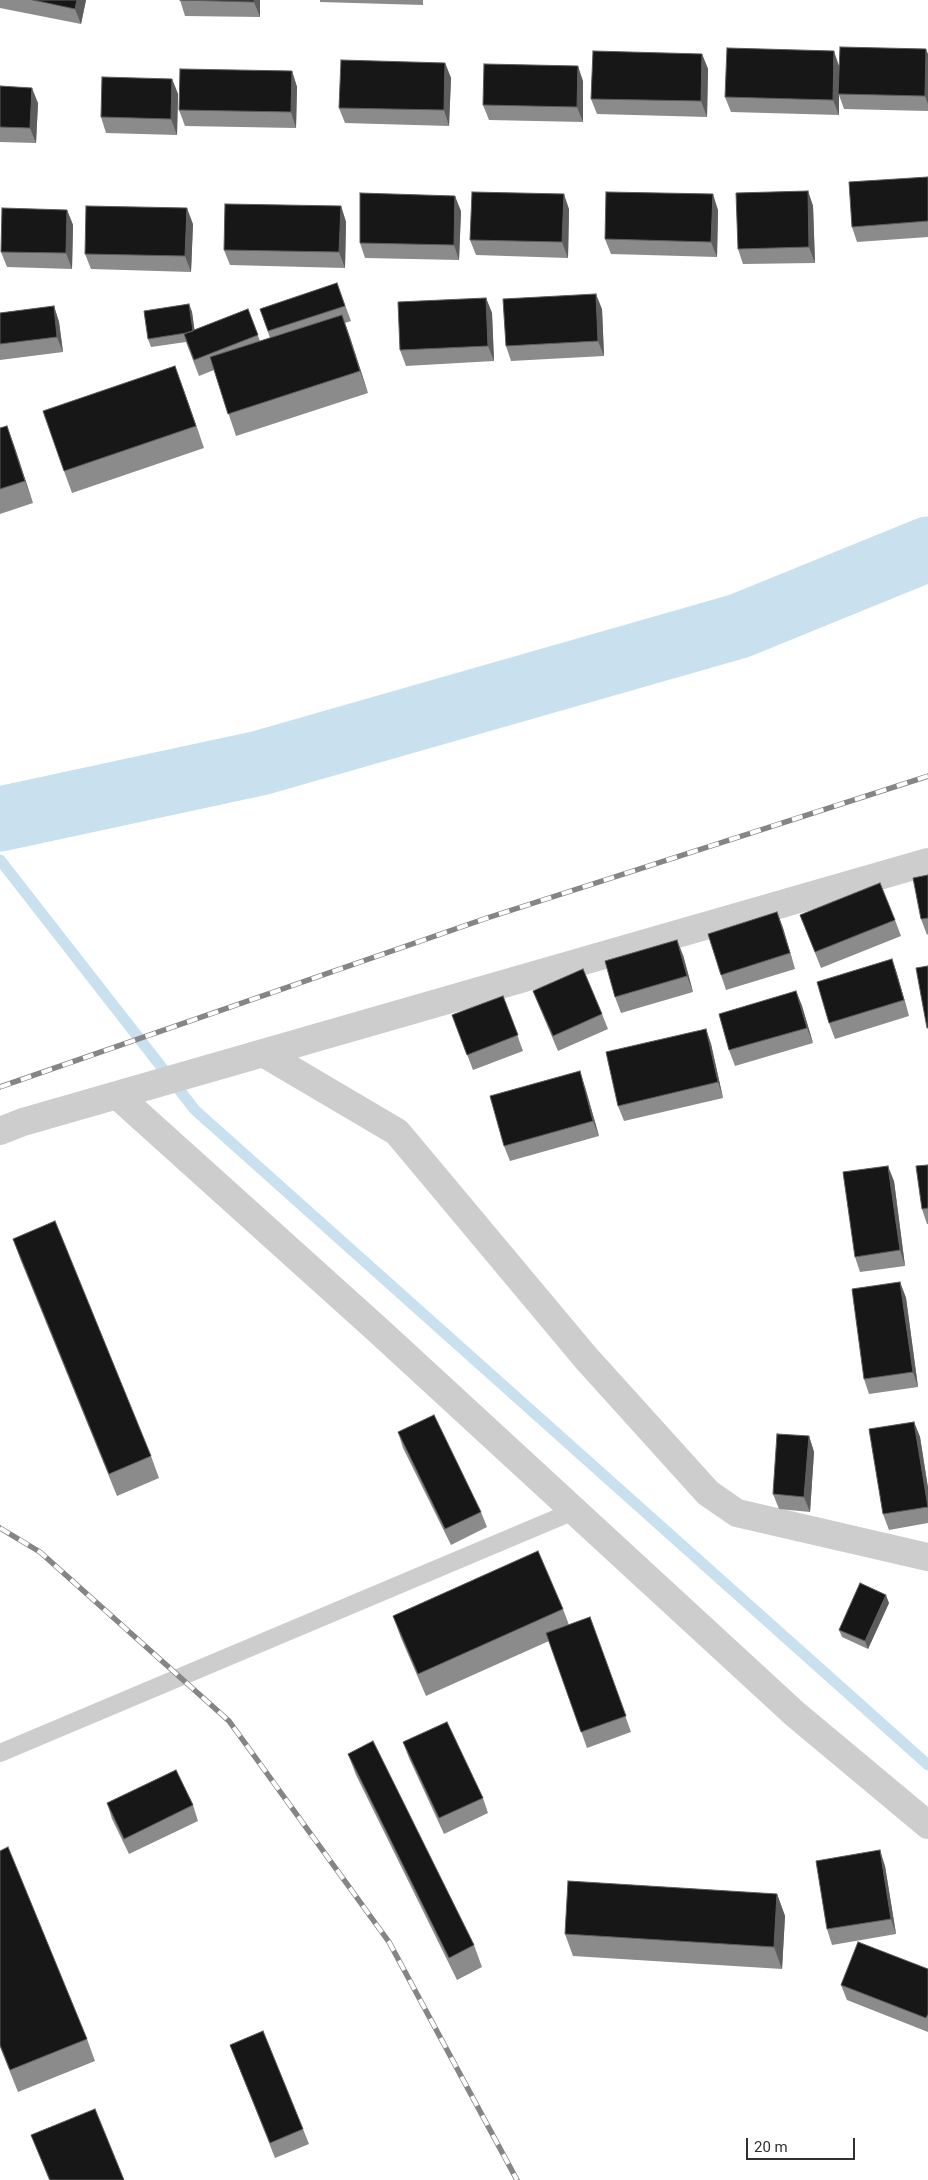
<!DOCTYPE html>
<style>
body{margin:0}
#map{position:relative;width:928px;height:2180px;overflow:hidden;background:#fff;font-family:Roboto,sans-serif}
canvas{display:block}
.scale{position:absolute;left:746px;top:2138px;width:109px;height:22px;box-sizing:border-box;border:2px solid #303030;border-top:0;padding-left:6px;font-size:15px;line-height:18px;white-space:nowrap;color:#303030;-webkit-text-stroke:4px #fff;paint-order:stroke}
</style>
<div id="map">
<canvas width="928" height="2180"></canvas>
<div class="scale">20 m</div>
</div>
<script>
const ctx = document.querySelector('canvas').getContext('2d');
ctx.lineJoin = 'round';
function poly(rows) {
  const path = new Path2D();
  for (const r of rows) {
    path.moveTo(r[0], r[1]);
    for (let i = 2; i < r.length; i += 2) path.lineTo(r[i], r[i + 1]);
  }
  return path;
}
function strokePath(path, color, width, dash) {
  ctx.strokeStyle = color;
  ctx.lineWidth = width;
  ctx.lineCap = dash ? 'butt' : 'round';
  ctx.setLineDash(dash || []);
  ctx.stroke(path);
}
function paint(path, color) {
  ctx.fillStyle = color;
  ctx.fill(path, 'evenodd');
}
const stream = poly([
 [0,860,195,1110,928,1765]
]);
const river = poly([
 [0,819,260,763,739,626,928,549]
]);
const lane = poly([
 [0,1753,574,1511]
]);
const street = poly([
 [263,1053,397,1132,586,1358,708,1493,737,1513,928,1557],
 [117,1095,379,1331,795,1714,928,1825],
 [0,1131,23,1122,928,862]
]);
const rail = poly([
 [0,1087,487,918,928,776],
 [0,1528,40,1552,229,1721,389,1942,517,2180]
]);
const wall = poly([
 [0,0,86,0,81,24,0,8],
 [180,0,260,0,260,17,185,16],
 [320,0,423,0,423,5,320,2],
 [702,54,708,69,707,117,597,114,591,99],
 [928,54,928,111,844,109,839,95,839,115,731,112,725,97,839,65],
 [445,63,451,78,449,126,345,123,339,108],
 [292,71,297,87,296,128,185,126,179,110],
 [172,79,178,94,177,135,106,133,101,117],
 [583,81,583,122,489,120,483,105],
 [0,86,38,103,36,143,0,142],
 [928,177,928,237,857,242,852,227],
 [808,191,813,206,815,263,743,264,738,249],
 [341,206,346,222,345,268,230,265,224,250],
 [569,209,568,258,476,255,470,240],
 [67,210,73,225,72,269,7,267,1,252],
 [718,210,717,257,611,254,605,239],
 [461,211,459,260,365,258,360,243],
 [193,224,191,272,91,269,85,254],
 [337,283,351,321,345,323,368,393,236,436,214,370,199,376,186,342,151,347,148,339,189,304,192,312,194,330,248,309,260,341,270,338,260,309],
 [486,298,492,313,494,361,406,366,400,350],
 [54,306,59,322,63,352,0,360,0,313],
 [602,309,604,356,511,361,506,346],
 [183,388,204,448,72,493,64,471],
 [7,426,33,503,0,514,0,428],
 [928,875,928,934,927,935,921,919],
 [777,912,783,928,795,969,726,990,721,975],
 [800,915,895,920,901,936,821,968],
 [683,955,693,992,621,1013,615,997],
 [892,959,897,974,909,1016,835,1039,829,1023],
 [533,991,602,1014,608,1029,558,1051,539,1006],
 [796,991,802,1006,813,1043,735,1066,729,1050],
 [503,996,523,1051,473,1070,452,1015],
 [706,1029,711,1044,723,1098,624,1121,618,1106],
 [585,1087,599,1136,510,1161,504,1146],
 [928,1165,928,1224,927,1224,922,1209],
 [894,1181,905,1266,860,1272,855,1257],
 [13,1239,151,1456,159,1478,117,1496,21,1261],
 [900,1282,906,1298,918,1387,869,1394,864,1379],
 [914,1422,920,1437,928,1488,928,1523,889,1530,883,1514],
 [398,1432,481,1512,487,1527,451,1545,403,1448],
 [809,1436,814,1452,810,1512,779,1509,773,1494],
 [889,1603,868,1649,842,1637,839,1630],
 [563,1609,569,1625,590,1617,631,1732,587,1748,549,1641,426,1696,401,1638,393,1616],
 [403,1742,483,1798,488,1813,444,1834,409,1758],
 [348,1754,474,1945,482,1967,457,1980,356,1775],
 [107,1803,193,1805,198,1821,129,1854,112,1819],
 [0,1851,87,2039,95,2061,18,2092,0,2047],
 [885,1866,896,1934,832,1945,827,1929],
 [777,1894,785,1916,782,1969,573,1956,565,1934],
 [928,1969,928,2032,847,2000,841,1985],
 [230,2045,303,2129,309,2144,275,2158],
 [31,2135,124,2180,49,2180]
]);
const shadedWall = poly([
 [77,0,86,0,81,24,75,9],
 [254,0,260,0,260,17,254,2],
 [926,49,928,54,928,104,925,96],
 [834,51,839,66,838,94,839,96,839,115,833,100],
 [702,54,708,69,707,117,701,101],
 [445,63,451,78,449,126,444,110],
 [578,66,583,81,583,122,577,107],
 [292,71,297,87,296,128,291,112],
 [172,79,178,94,177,135,171,119],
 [32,88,38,103,36,143,30,128],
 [808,191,813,206,815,263,809,247],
 [564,194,569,209,568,258,562,242],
 [713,194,718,210,717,257,711,242],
 [455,196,461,211,459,260,454,245],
 [341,206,346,222,345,268,339,252],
 [187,208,193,224,191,272,185,256],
 [67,210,73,225,72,269,66,253],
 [596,294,602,309,604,356,598,341],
 [486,298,492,313,494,361,488,346],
 [189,304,192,312,196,340,193,332],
 [54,306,59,322,63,352,57,337],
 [342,315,350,337,368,393,360,371],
 [175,366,183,388,204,448,196,426],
 [7,426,15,448,33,503,25,481],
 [777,912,783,928,795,969,790,953],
 [677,940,683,955,693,992,687,976],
 [892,959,897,974,909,1016,904,1000],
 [796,991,802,1006,813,1043,807,1028],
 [706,1029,711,1044,723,1098,718,1082],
 [580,1071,585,1087,599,1136,593,1121],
 [888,1166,894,1181,905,1266,900,1250],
 [900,1282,906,1298,918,1387,913,1372],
 [914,1422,920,1437,928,1488,928,1506],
 [809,1436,814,1452,810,1512,804,1497],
 [886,1595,889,1603,868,1649,865,1641],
 [880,1850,885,1866,896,1934,891,1919],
 [777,1894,785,1916,782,1969,774,1947]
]);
const building = poly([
 [33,0,77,0,75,9,33,0],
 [180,0,254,0,254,2,180,0],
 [840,47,926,49,925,96,838,94,840,47],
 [727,48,834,51,833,100,725,97,727,48],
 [593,51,702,54,701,101,591,99,593,51],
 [341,60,445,63,444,110,339,108,341,60],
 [484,64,578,66,577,107,483,105,484,64],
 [180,69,292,71,291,112,179,110,180,69],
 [102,77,172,79,171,119,101,117,102,77],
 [0,86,32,88,30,128,0,127,0,86],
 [928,177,928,221,852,227,849,182,928,177],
 [808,191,809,247,738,249,736,193,808,191],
 [472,192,564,194,562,242,470,240,472,192],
 [606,192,713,194,711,242,605,239,606,192],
 [360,193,455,196,454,245,360,243,360,193],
 [225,204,341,206,339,252,224,250,225,204],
 [86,206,187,208,185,256,85,254,86,206],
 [2,208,67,210,66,253,1,252,2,208],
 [337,283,345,306,268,331,260,309,337,283],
 [596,294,598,341,506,346,503,299,596,294],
 [486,298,488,346,400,350,398,302,486,298],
 [189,304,193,331,186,333,148,339,144,311,189,304],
 [54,306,57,337,0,344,0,313,54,306],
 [248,309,258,335,194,360,184,334,248,309],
 [342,315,360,371,228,414,210,357,342,315],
 [175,366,196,426,64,471,43,411,175,366],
 [7,426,25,481,0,489,0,428,7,426],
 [928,875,928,918,921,919,913,878,928,875],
 [880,883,895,920,815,952,800,915,880,883],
 [777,912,790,953,721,975,708,934,777,912],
 [677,940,687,976,615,997,605,961,677,940],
 [892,959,904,1000,829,1023,817,982,892,959],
 [928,966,928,1028,927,1028,916,968,928,966],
 [583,969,602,1014,553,1036,533,991,583,969],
 [796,991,807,1028,729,1050,719,1014,796,991],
 [503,996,518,1035,467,1055,452,1015,503,996],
 [706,1029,718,1082,618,1106,606,1052,706,1029],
 [580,1071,593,1121,504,1146,490,1096,580,1071],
 [928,1165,928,1208,922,1209,916,1166,928,1165],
 [888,1166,900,1250,855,1257,843,1172,888,1166],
 [55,1221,151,1456,109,1474,13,1239,55,1221],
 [900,1282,913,1372,864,1379,852,1289,900,1282],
 [434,1415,481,1512,445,1529,398,1432,434,1415],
 [914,1422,928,1507,883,1514,869,1429,914,1422],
 [777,1434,809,1436,804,1497,773,1494,777,1434],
 [538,1551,563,1609,418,1674,393,1616,538,1551],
 [860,1583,886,1595,865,1641,839,1630,860,1583],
 [590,1617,626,1716,581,1732,546,1633,590,1617],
 [447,1722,483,1798,439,1818,403,1742,447,1722],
 [373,1741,474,1945,449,1958,348,1754,373,1741],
 [176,1770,193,1805,124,1839,107,1803,176,1770],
 [8,1847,87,2039,10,2070,0,2045,0,1851,8,1847],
 [880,1850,891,1919,827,1929,816,1861,880,1850],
 [568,1881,777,1894,774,1947,565,1934,568,1881],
 [858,1942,928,1969,928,2014,926,2018,841,1985,858,1942],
 [263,2031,303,2129,270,2143,230,2045,263,2031],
 [95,2109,124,2180,50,2180,31,2135,95,2109]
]);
strokePath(stream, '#c9e0ee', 11);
strokePath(river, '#c9e0ee', 65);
strokePath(lane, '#cdcdcd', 18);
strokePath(street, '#cdcdcd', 28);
strokePath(rail, '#858585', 5.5);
strokePath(rail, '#fff', 4, [11]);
paint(wall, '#8b8b8b');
paint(shadedWall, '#5d5d5d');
paint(building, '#171717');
strokePath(building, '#5d5d5d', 1);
</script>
